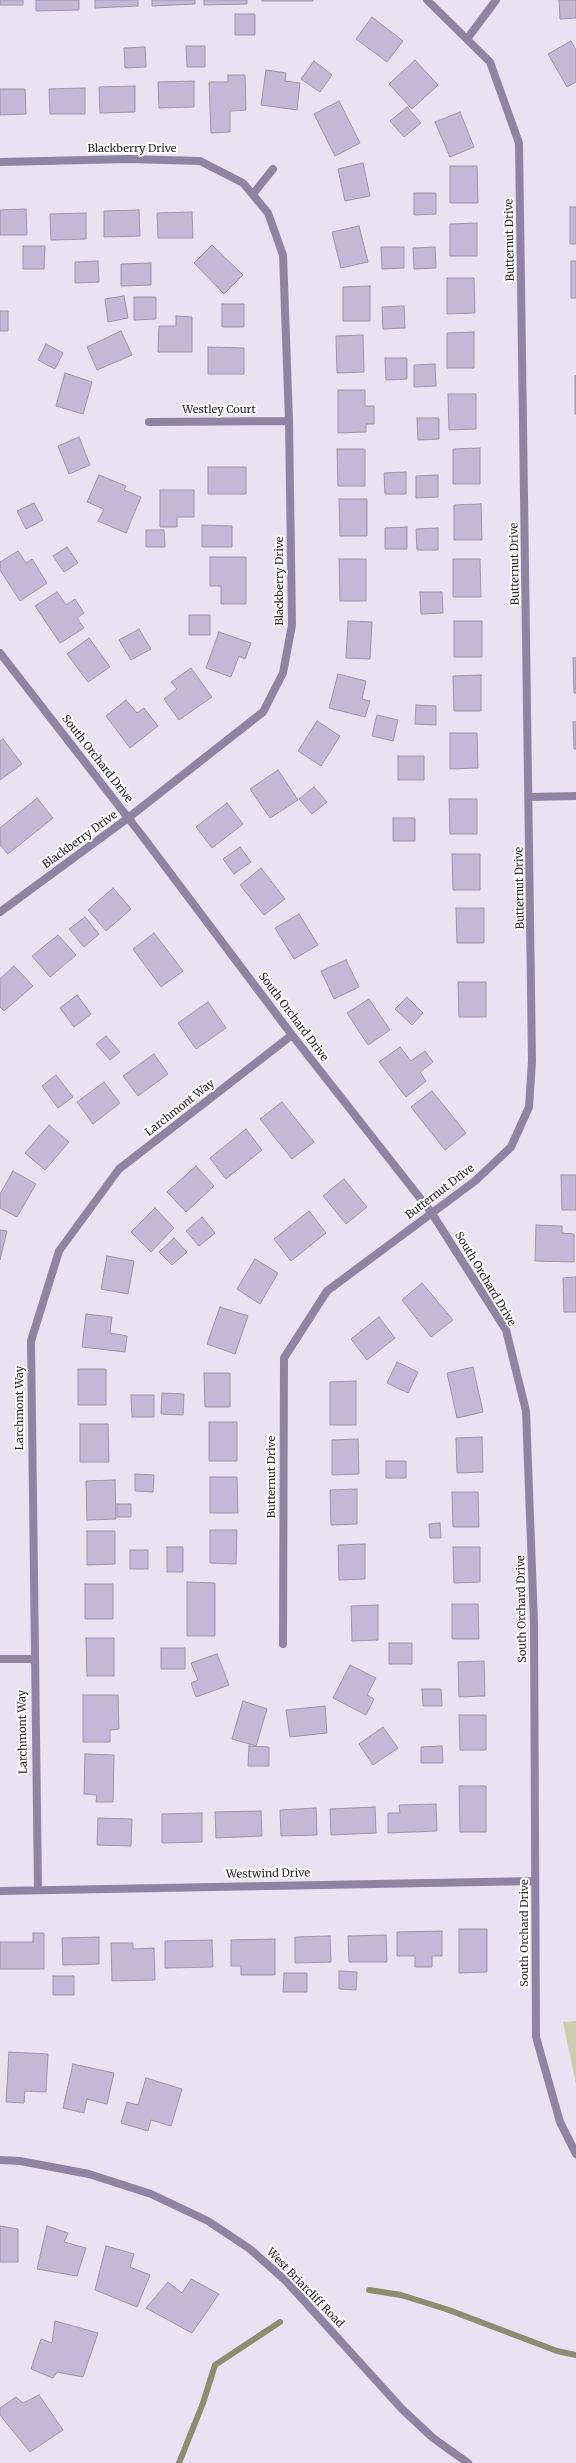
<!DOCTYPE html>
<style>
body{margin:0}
canvas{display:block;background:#e8e2f3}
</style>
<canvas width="576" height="2463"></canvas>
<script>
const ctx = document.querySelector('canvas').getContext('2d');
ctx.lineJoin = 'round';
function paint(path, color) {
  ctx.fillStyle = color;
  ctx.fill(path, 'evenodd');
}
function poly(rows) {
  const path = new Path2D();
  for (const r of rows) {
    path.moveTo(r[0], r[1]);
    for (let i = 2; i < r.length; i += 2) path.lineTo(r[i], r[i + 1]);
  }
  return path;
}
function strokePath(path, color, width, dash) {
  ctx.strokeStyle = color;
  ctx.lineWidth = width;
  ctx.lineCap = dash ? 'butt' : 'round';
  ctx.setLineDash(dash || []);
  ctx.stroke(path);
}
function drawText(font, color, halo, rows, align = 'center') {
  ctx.font = font + ' Merriweather,serif';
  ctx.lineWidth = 4;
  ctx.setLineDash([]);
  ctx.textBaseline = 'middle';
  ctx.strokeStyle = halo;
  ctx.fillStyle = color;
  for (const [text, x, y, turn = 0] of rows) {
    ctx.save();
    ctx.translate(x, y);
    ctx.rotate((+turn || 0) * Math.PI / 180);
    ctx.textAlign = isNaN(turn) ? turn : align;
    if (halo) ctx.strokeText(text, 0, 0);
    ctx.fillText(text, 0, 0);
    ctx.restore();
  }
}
const green = poly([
 [576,2021,576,2084,563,2022]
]);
const stream = poly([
 [369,2290,401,2295,449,2310,557,2351,576,2355],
 [179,2463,203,2403,215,2365,280,2322]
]);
const building = poly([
 [0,0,23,0,23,5,0,5,0,0],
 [36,0,79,0,79,10,36,11,36,0],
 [95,0,138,0,138,6,95,8,95,0],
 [152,0,195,0,195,4,152,6,152,0],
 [204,0,247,0,247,4,204,5,204,0],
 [262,0,313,0,313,1,262,1,262,0],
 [559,0,576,0,576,18,560,19,559,0],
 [235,14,255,14,255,35,235,35,235,14],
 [372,17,403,41,387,62,356,39,372,17],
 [571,41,576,50,576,82,567,87,548,54,571,41],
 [186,46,205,46,205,67,187,67,186,46],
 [145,47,146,67,125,68,124,48,145,47],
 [415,60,438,85,412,109,389,84,415,60],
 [314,61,332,75,320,92,301,79,314,61],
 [266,70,286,73,285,81,300,83,297,110,261,105,266,70],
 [228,75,245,75,246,110,230,111,230,132,211,133,209,82,228,82,228,75],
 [194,81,194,107,159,108,158,82,194,81],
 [135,86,135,112,100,113,99,87,135,86],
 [85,88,85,114,50,114,49,89,85,88],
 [0,89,25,89,26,114,0,115,0,89],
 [339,101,360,143,335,156,314,114,339,101],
 [407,107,421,123,404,137,390,121,407,107],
 [460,112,474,147,450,157,435,122,460,112],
 [363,163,370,196,345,201,338,169,363,163],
 [450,166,477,166,478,203,450,203,450,166],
 [414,193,436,193,436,214,414,215,414,193],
 [570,207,576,207,576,244,570,244,570,207],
 [26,209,27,235,0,235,0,210,26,209],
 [139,210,140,236,104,237,104,211,139,210],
 [192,212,193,238,158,238,157,213,192,212],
 [86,213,86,239,51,240,50,214,86,213],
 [477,223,477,256,450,256,450,224,477,223],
 [359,226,368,262,341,268,332,232,359,226],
 [212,245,243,275,224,294,194,263,212,245],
 [23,246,45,246,44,269,23,269,23,246],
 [381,247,404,247,404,268,382,269,381,247],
 [435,247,436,268,414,269,413,248,435,247],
 [98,261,99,282,75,283,75,262,98,261],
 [571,261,576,261,576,298,571,298,571,261],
 [151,263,151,285,121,286,121,264,151,263],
 [447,278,474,278,475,313,447,314,447,278],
 [370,286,370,321,343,321,343,287,370,286],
 [124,296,128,318,108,322,105,299,124,296],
 [134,297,156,297,156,319,134,320,134,297],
 [222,304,244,304,244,327,222,327,222,304],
 [404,306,405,328,383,329,382,307,404,306],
 [0,311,8,311,8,331,0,331,0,311],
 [176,316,192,317,192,352,158,352,159,326,176,326,176,316],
 [121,331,132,355,97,370,87,347,121,331],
 [474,332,474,368,447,368,447,333,474,332],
 [363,335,364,372,337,373,336,336,363,335],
 [46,344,63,353,55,369,38,360,46,344],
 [208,347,244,348,244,374,208,374,208,347],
 [385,358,407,358,407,379,386,380,385,358],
 [435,364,436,386,414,387,414,365,435,364],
 [65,373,92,382,83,414,56,406,65,373],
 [575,376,576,376,576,414,575,414,575,376],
 [338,390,365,390,365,406,374,406,374,424,366,424,366,432,338,433,338,390],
 [448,394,476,394,476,429,449,430,448,394],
 [417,418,439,418,439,439,418,440,417,418],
 [79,437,90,465,69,474,58,446,79,437],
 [480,448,480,484,453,484,453,449,480,448],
 [337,449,365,449,365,486,338,486,337,449],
 [208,467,246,467,246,494,208,494,208,467],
 [406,472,406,494,385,494,384,473,406,472],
 [99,475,126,486,124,490,141,497,126,533,98,521,104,509,87,502,99,475],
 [438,475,438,497,416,498,416,476,438,475],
 [160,490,194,490,194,517,177,517,177,527,160,527,160,490],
 [339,499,367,499,367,536,340,536,339,499],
 [34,503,43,520,26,529,17,511,34,503],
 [481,504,482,540,454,540,454,505,481,504],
 [202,525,232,526,232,547,202,547,202,525],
 [407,527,407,549,385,549,385,528,407,527],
 [438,528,438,550,417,550,416,529,438,528],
 [146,530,164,530,165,547,146,547,146,530],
 [67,547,78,563,64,572,53,556,67,547],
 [18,551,26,563,32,559,47,583,20,601,0,570,0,562,18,551],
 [210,557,246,557,246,604,221,604,221,586,210,586,210,557],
 [339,559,366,559,366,601,340,601,339,559],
 [453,559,480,559,481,597,453,597,453,559],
 [57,592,66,605,75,599,84,613,77,618,84,628,60,643,35,606,57,592],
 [420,592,442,592,443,613,421,614,420,592],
 [189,615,210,615,210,635,189,635,189,615],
 [348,621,372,622,370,659,346,658,348,621],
 [454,621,482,621,482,657,454,657,454,621],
 [139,629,151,649,131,660,119,640,139,629],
 [219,632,251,643,245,659,239,656,231,677,206,668,219,632],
 [89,638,110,667,88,682,67,654,89,638],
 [573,658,576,658,576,693,574,693,573,658],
 [191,668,212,697,179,720,164,699,177,689,171,682,191,668],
 [338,674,366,681,362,699,370,701,365,717,329,708,338,674],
 [481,675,481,711,454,711,453,676,481,675],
 [126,700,137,713,144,708,158,726,130,748,106,716,126,700],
 [416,705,436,706,436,725,415,724,416,705],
 [377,715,398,720,393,741,372,736,377,715],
 [317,721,340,736,321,766,298,751,317,721],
 [573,722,576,722,576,749,574,749,573,722],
 [450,733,477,733,478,768,450,769,450,733],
 [3,739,22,764,0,780,0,741,3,739],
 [398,756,424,756,424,780,398,780,398,756],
 [278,770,298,800,270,818,250,789,278,770],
 [314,787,327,802,312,814,299,799,314,787],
 [37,798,53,818,8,854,0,845,0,828,37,798],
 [449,799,477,799,477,834,450,834,449,799],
 [227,803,243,824,212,848,196,827,227,803],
 [393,818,415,818,415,841,393,841,393,818],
 [240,847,251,862,234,874,223,859,240,847],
 [452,854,480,854,480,890,453,890,452,854],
 [261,868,285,899,264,915,240,885,261,868],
 [113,888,131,909,106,931,88,910,113,888],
 [456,908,484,908,484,943,457,943,456,908],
 [299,914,318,945,294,959,275,928,299,914],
 [85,917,99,934,84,947,69,929,85,917],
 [154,933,183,971,161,987,133,949,154,933],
 [58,935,76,955,50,977,32,956,58,935],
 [346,960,359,987,334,999,321,971,346,960],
 [14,966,33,986,4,1011,0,1007,0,979,14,966],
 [458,982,486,982,486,1017,459,1017,458,982],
 [77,995,91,1014,74,1027,60,1008,77,995],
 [407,997,423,1013,412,1025,395,1009,407,997],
 [369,999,390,1030,368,1045,347,1013,369,999],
 [208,1002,226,1028,196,1049,178,1023,208,1002],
 [106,1036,120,1052,110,1060,96,1044,106,1036],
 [400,1047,411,1061,425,1051,433,1062,420,1072,426,1081,406,1097,379,1062,400,1047],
 [154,1054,168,1074,138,1096,123,1076,154,1054],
 [56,1075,73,1097,58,1108,42,1086,56,1075],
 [104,1082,120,1103,93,1124,77,1102,104,1082],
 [432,1091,466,1133,445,1150,411,1107,432,1091],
 [282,1102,314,1142,292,1159,260,1119,282,1102],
 [49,1125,69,1142,45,1170,25,1153,49,1125],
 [246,1129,262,1150,226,1179,210,1158,246,1129],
 [196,1166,214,1186,186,1212,167,1192,196,1166],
 [13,1171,36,1184,17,1217,0,1208,0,1194,13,1171],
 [561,1175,576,1175,576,1210,562,1210,561,1175],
 [344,1179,367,1207,346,1224,323,1196,344,1179],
 [155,1208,174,1228,151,1252,131,1232,155,1208],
 [309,1211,326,1233,291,1261,274,1239,309,1211],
 [202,1217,215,1233,199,1246,186,1231,202,1217],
 [536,1225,562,1226,562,1233,574,1234,574,1262,535,1261,536,1225],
 [0,1230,7,1231,0,1260,0,1230],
 [174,1238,187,1252,172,1265,159,1252,174,1238],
 [107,1256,134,1261,128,1294,101,1289,107,1256],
 [255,1259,278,1273,260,1304,237,1289,255,1259],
 [576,1277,576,1312,564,1312,563,1278,576,1277],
 [422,1283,453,1320,431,1337,402,1300,422,1283],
 [220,1307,248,1316,235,1354,207,1344,220,1307],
 [86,1314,112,1317,110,1333,127,1336,125,1352,82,1347,86,1314],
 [379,1317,395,1338,367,1360,351,1339,379,1317],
 [397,1362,418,1372,408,1393,387,1383,397,1362],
 [473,1367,483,1412,457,1418,447,1373,473,1367],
 [78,1369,106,1369,106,1405,78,1405,78,1369],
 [204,1373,230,1373,230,1407,205,1407,204,1373],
 [356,1381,356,1425,330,1425,330,1382,356,1381],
 [162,1393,184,1394,183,1415,161,1414,162,1393],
 [131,1395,154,1395,154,1417,132,1417,131,1395],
 [209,1422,237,1422,237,1461,209,1461,209,1422],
 [80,1424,108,1424,109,1462,80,1462,80,1424],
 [482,1437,483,1472,457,1473,456,1438,482,1437],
 [358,1439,359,1474,332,1475,332,1440,358,1439],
 [386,1461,406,1461,406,1478,386,1478,386,1461],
 [135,1474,154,1475,153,1492,135,1491,135,1474],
 [210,1477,237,1477,238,1513,210,1513,210,1477],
 [115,1480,116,1519,87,1520,86,1481,115,1480],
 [357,1489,357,1524,331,1525,330,1490,357,1489],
 [452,1492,478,1492,479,1527,453,1527,452,1492],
 [117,1504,131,1504,131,1517,117,1517,117,1504],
 [440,1523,441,1538,430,1538,429,1524,440,1523],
 [210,1530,237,1530,236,1564,210,1563,210,1530],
 [87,1531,115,1531,115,1564,87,1565,87,1531],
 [365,1544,365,1579,339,1580,338,1545,365,1544],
 [167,1547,183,1547,183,1572,167,1572,167,1547],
 [453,1547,480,1547,480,1582,454,1583,453,1547],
 [130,1550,148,1550,148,1569,130,1569,130,1550],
 [187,1582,215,1583,215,1636,187,1636,187,1582],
 [85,1584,113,1584,113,1619,85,1619,85,1584],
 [452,1604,478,1604,479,1639,452,1639,452,1604],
 [378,1605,378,1640,352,1641,351,1606,378,1605],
 [86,1638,114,1638,114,1676,87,1676,86,1638],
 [389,1643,412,1643,412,1664,389,1664,389,1643],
 [161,1648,185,1648,185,1669,161,1669,161,1648],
 [217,1654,229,1685,196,1697,191,1683,198,1680,191,1663,217,1654],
 [484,1661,485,1696,459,1697,458,1662,484,1661],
 [350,1665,376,1678,367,1695,374,1699,366,1715,333,1698,350,1665],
 [422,1689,441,1689,442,1706,423,1706,422,1689],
 [83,1695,118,1695,119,1729,110,1730,110,1742,83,1742,83,1695],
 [243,1701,267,1709,256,1746,232,1739,243,1701],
 [325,1706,327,1733,290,1737,286,1710,325,1706],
 [459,1715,486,1715,486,1750,460,1750,459,1715],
 [383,1727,398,1748,373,1765,359,1744,383,1727],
 [249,1746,269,1747,269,1766,248,1766,249,1746],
 [442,1746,443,1763,421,1763,421,1747,442,1746],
 [85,1754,114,1755,113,1802,96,1802,97,1795,84,1794,85,1754],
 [459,1786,486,1786,486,1832,460,1832,459,1786],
 [436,1804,437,1831,388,1833,388,1813,400,1813,399,1805,436,1804],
 [375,1807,376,1833,331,1835,330,1809,375,1807],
 [316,1808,317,1835,281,1836,280,1810,316,1808],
 [261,1811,262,1836,216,1838,215,1812,261,1811],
 [202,1813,202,1842,162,1843,162,1814,202,1813],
 [98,1818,132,1819,131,1846,97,1845,98,1818],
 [459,1929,487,1929,487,1972,459,1973,459,1929],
 [442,1931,442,1956,432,1956,432,1967,415,1967,415,1956,397,1956,397,1932,442,1931],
 [33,1933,44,1933,44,1969,0,1969,0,1942,33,1942,33,1933],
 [386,1935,387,1962,349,1962,348,1936,386,1935],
 [330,1936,331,1962,295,1963,295,1937,330,1936],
 [99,1937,99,1964,63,1965,62,1938,99,1937],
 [275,1939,275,1975,241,1975,241,1966,231,1966,231,1940,275,1939],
 [212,1940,213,1967,165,1968,165,1941,212,1940],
 [111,1943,133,1943,133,1949,154,1948,155,1980,112,1981,111,1943],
 [339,1971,357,1972,356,1990,339,1989,339,1971],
 [284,1973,307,1973,307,1992,283,1992,284,1973],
 [53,1976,74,1976,74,1995,53,1995,53,1976],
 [9,2052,48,2054,46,2092,25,2091,24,2103,6,2102,9,2052],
 [73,2064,114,2073,107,2104,87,2099,84,2113,63,2108,73,2064],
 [146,2078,182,2089,171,2126,151,2120,148,2131,121,2123,127,2102,138,2105,146,2078],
 [0,2226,18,2229,18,2262,0,2262,0,2226],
 [47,2226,68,2233,64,2242,86,2248,77,2276,37,2269,47,2226],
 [106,2246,134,2254,130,2267,150,2275,137,2307,95,2290,106,2246],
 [191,2279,219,2294,192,2333,146,2308,168,2282,182,2293,191,2279],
 [55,2321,98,2333,83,2377,57,2372,53,2378,31,2369,41,2339,52,2343,55,2321],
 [39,2395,63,2430,30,2452,0,2415,0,2408,16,2397,23,2403,39,2395]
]);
const street = poly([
 [467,39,496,0],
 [0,162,129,159,200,161,243,183,268,213,283,255,289,421,292,625,283,673,263,712,128,818,0,912],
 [253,194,273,169],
 [149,422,289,421],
 [0,653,143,837,292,1035,431,1212,506,1330,526,1411,534,1623,536,2037,560,2122,576,2154],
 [530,797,576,796],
 [283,1644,284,1358,327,1291,475,1181,511,1147,529,1107,532,1061,519,143,490,62,427,0],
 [0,1659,33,1659],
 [38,1889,31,1341,59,1251,119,1169,292,1035],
 [0,1891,535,1881],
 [0,2160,20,2161,89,2174,151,2194,208,2221,250,2249,286,2281,402,2409,433,2438,468,2463]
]);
const streetNames = [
 ["Blackberry Drive",132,149],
 ["Butternut Drive",510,240,-91],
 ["Westley Court",219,410],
 ["Butternut Drive",515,564,-91],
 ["Blackberry Drive",280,581,-90],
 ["South Orchard Drive",97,759,52],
 ["Blackberry Drive",80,840,-36],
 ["Butternut Drive",520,888,-91],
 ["South Orchard Drive",293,1017,53],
 ["Larchmont Way",180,1108,-38],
 ["Butternut Drive",440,1192,-37],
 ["South Orchard Drive",485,1279,59],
 ["Larchmont Way",20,1408,-90],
 ["Butternut Drive",272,1477,-90],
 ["South Orchard Drive",522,1609,-91],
 ["Larchmont Way",23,1732,-91],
 ["Westwind Drive",268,1874,-1],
 ["South Orchard Drive",525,1933,-90],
 ["West Briarcliff Road",305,2288,46]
];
paint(green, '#cccdaf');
strokePath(stream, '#8d8d6f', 6);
paint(building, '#c3b8d6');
strokePath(building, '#9c96a6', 1);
strokePath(street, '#9084a3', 8);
drawText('11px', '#28252c', '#fff', streetNames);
</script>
